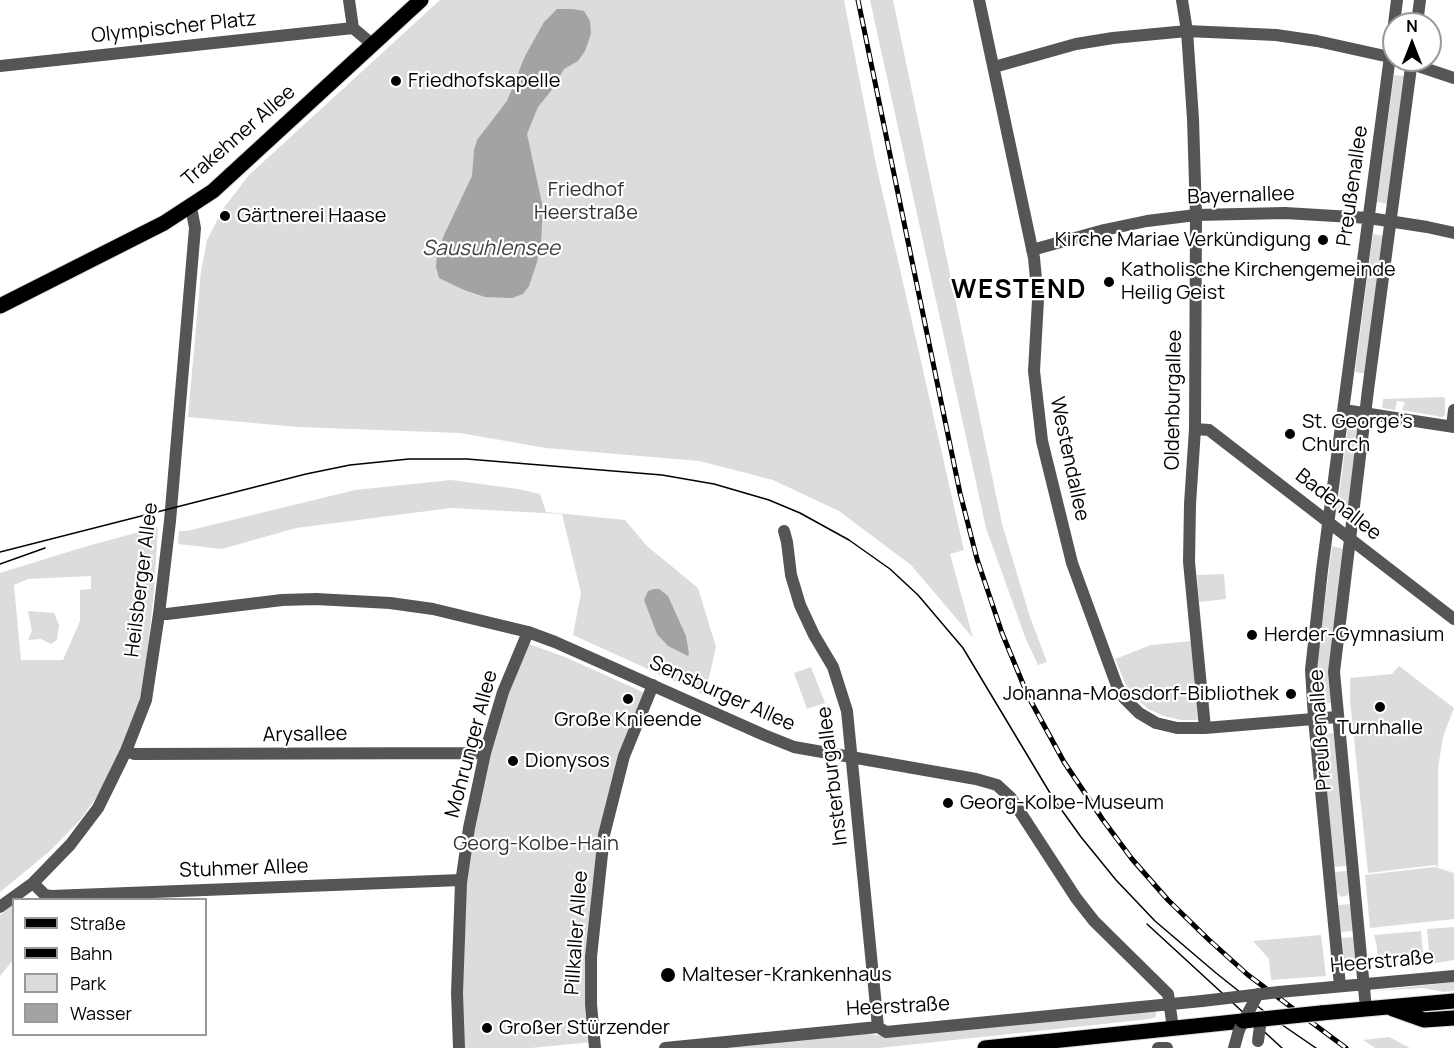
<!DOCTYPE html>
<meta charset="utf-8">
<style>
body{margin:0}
#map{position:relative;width:1454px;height:1048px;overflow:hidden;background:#fff;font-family:Manrope,sans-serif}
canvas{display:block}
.legend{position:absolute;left:12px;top:898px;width:195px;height:138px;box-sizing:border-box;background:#fff;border:2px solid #999;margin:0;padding:8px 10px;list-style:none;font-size:18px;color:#000}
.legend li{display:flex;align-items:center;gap:12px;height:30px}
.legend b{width:30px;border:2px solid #999}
.north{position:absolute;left:1382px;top:12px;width:60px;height:60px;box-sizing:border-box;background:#fff;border:2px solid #999;border-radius:50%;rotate:0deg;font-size:16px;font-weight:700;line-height:24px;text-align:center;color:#000}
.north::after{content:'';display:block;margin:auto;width:21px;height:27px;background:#000;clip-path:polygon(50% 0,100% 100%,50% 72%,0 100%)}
</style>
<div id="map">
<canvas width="1454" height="1048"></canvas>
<ul class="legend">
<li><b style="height:8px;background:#000"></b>Straße</li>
<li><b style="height:8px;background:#000"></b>Bahn</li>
<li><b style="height:16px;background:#dcdcdc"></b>Park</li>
<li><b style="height:16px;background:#a3a3a3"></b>Wasser</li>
</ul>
<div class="north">N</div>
</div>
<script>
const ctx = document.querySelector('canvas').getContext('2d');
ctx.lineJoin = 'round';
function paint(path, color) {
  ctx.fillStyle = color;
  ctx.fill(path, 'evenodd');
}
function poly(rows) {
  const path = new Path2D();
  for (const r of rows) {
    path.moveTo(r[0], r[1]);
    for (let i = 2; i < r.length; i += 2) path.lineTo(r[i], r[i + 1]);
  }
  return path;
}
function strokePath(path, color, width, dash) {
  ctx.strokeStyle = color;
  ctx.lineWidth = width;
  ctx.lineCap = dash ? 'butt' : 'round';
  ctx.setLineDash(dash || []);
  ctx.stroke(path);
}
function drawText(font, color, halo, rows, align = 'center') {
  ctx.font = font + ' Manrope,sans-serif';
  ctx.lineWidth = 4.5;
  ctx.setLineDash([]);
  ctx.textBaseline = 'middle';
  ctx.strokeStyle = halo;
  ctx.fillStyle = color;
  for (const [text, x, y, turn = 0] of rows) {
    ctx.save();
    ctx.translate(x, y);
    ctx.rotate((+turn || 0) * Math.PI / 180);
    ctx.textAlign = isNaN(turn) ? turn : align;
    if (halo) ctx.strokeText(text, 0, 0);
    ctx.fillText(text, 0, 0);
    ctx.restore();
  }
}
const green = poly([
 [440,0,844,0,876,164,964,550,950,554,973,638,911,565,839,511,773,480,699,461,546,448,460,433,298,427,188,417,201,271,207,240,223,209,249,175],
 [870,0,893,0,1002,524,1030,617,1047,662,1038,665,1025,637,986,528],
 [1394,75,1405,76,1389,204,1377,202],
 [1373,234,1385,236,1367,374,1355,372],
 [1443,397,1445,398,1445,415,1442,417,1402,410,1405,402,1397,401,1395,410,1382,408,1383,399],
 [1348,425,1360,426,1348,518,1337,512],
 [451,480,518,489,540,494,546,512,625,520,647,546,698,588,716,647,705,695,573,635,581,593,562,514,451,508,296,528,222,549,178,544,179,531,187,531,355,490],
 [158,527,154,592,142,698,119,755,97,796,81,819,50,851,0,892,0,573,84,547],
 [91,576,91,589,80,590,80,621,63,660,21,660,14,585,28,579],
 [1332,546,1344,549,1328,672,1331,703,1318,704,1316,672],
 [1224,574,1226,599,1199,602,1197,575],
 [28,611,54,613,59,625,57,640,51,644,41,639,28,640,32,631],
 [1191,641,1198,720,1181,720,1164,716,1148,709,1132,694,1126,685,1115,659,1151,645],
 [526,643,565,657,645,693,602,834,592,1042,531,1048,463,1048,462,1040,462,925,473,830,489,758,508,694],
 [1399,666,1454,708,1443,737,1438,768,1438,867,1435,865,1368,873,1350,700,1350,678,1392,674],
 [811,667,825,703,807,709,794,673],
 [1335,733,1346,866,1334,867,1320,734],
 [1435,867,1454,873,1454,919,1370,928,1365,875],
 [1347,871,1349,892,1348,895,1341,897,1337,893,1335,872],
 [1351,904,1353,931,1340,932,1337,905],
 [13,905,13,960,0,976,0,915],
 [1454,927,1454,960,1430,964,1427,929],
 [1421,931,1424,965,1395,966,1395,968,1377,970,1377,947,1374,935],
 [1321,935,1326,976,1271,980,1269,959,1253,941],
 [1354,937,1356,958,1343,959,1340,938],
 [1454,982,1454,991,1444,992,1423,988,1373,991],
 [1156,1011,1156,1017,1150,1019,879,1048,693,1048,855,1032,883,1036],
 [1389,1037,1410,1048,1375,1048,1363,1040]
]);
const water = poly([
 [557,9,572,9,584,11,590,21,591,34,585,51,578,61,564,69,551,91,538,107,527,134,543,208,541,243,537,262,529,286,523,294,512,298,485,297,464,290,439,278,436,267,437,255,444,235,472,176,474,150,477,140,507,101,525,56,544,22],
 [654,589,659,589,668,596,686,636,689,654,688,656,668,646,657,634,644,600,648,591]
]);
const minor = poly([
 [349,0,353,28],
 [979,0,1034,258,1038,300,1034,371,1042,441,1072,563,1117,686,1124,698,1139,713,1156,723,1177,728,1205,728,1337,717],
 [1182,0,1187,31,1193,119,1196,215,1195,429,1190,504,1189,562,1205,728],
 [1394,24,1397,0],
 [1417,24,1420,0],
 [1400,60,1454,78],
 [0,66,353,28,372,44],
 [994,67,1076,44,1113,38,1187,31,1276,35,1317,41,1394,58],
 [1032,250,1104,230,1147,221,1196,215,1285,213,1369,218,1427,227,1454,233],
 [1344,410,1454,427],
 [1452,426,1454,410],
 [1195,429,1209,430,1454,619],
 [784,531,787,542,791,575,800,605,814,635,833,667,847,711,878,1027],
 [159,614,167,614,282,600,316,599,390,603,433,609,528,632,555,642,764,735,794,747,976,779,997,785,1011,798,1076,898,1094,921,1168,994,1173,1028],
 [126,751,134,754,485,753],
 [33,883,45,895,51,896,461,880],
 [0,907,33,883,70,845,98,808,126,751,146,700,159,614,170,521,195,228,191,207],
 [1340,986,1314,719,1311,670,1322,570,1394,26],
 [1279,992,1454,976],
 [1366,1009,1334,672,1368,390,1412,60],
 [459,1048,457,993,461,883,469,828,485,753,503,692,528,632],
 [595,1048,591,1004,591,957,604,835,624,756,653,685],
 [665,1048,878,1027,886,1032,1202,1001],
 [1158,1048,1167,1048],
 [1234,1048,1239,1030]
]);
const major = poly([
 [0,306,164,223,213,191,421,0],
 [1393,1009,1424,1020,1454,1018],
 [1321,1013,1454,1001],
 [985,1048,1243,1021]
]);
const tram = poly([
 [0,552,306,474,350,465,409,459,467,459,662,475,714,484,769,500,800,513,849,540,890,569,918,595,963,648,1053,798,1081,837,1116,880,1155,921,1216,973,1275,1020,1316,1048],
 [0,564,45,548],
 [1147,924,1282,1048]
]);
const rail = poly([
 [858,0,960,493,977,559,1002,633,1028,696,1064,762,1103,820,1132,859,1168,900,1208,939,1248,975,1346,1048]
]);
const minorBridge = poly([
 [1202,1001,1279,992],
 [1239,1030,1258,994],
 [1258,1041,1261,1019]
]);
const majorBridge = poly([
 [1243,1021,1321,1013]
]);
const markers = [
 [396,81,6,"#000"],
 [225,216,6,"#000"],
 [1323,240,6,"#000"],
 [1109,282,6,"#000"],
 [1290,434,6,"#000"],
 [1252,635,6,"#000"],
 [1291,694,6,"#000"],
 [628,699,6,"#000"],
 [1380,707,6,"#000"],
 [513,761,6,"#000"],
 [948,803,6,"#000"],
 [668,975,8,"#000"],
 [487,1028,6,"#000"]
];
const streetNames = [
 ["Olympischer Platz",174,28,-6],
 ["Trakehner Allee",239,136,-41],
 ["Preußenallee",1353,186,-82],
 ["Bayernallee",1241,196,-2],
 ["Oldenburgallee",1174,400,-89],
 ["Westendallee",1069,459,78],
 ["Badenallee",1338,505,38],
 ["Heilsberger Allee",142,580,-83],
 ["Sensburger Allee",722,694,24],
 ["Preußenallee",1321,730,-94],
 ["Arysallee",305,735,-1],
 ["Mohrunger Allee",472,744,-75],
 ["Insterburgallee",833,776,-97],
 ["Stuhmer Allee",244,869,-2],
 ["Pillkaller Allee",577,933,-86],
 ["Heerstraße",1382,962,-5],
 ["Heerstraße",898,1007,-3]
];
const poiNames = [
 ["Friedhofskapelle",408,81],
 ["Gärtnerei Haase",237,216],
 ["Kirche Mariae Verkündigung",1311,240,"right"],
 ["Katholische Kirchengemeinde",1121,270],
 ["Heilig Geist",1121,293],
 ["St. George’s",1302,422],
 ["Church",1302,445],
 ["Herder-Gymnasium",1264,635],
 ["Johanna-Moosdorf-Bibliothek",1279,694,"right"],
 ["Große Knieende",628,720,"center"],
 ["Turnhalle",1380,728,"center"],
 ["Dionysos",525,761],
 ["Georg-Kolbe-Museum",960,803],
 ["Malteser-Krankenhaus",682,975],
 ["Großer Stürzender",499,1028]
];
const parkNames = [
 ["Friedhof",586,190],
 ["Heerstraße",586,213],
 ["Georg-Kolbe-Hain",536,844]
];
const waterNames = [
 ["Sausuhlensee",491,249]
];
const districtNames = [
 ["WESTEND",1019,291]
];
paint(green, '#dcdcdc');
paint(water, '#a3a3a3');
strokePath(major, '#dbdbdb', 17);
strokePath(minor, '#555', 12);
strokePath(major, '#000', 15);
strokePath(tram, '#000', 1.5);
strokePath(rail, '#000', 5);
strokePath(rail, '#fff', 3, [9]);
strokePath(majorBridge, '#dbdbdb', 17, []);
strokePath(minorBridge, '#555', 12);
strokePath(majorBridge, '#000', 15);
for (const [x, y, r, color] of markers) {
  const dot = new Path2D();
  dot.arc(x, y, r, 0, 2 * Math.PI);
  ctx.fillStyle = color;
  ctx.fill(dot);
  strokePath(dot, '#fff', 2);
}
drawText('20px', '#000', '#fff', streetNames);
drawText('20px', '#000', '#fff', poiNames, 'left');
drawText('20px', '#333', '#fff', parkNames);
drawText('italic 21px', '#444', '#fff', waterNames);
ctx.letterSpacing = '1.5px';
drawText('bold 26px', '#000', '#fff', districtNames);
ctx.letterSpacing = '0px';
</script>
